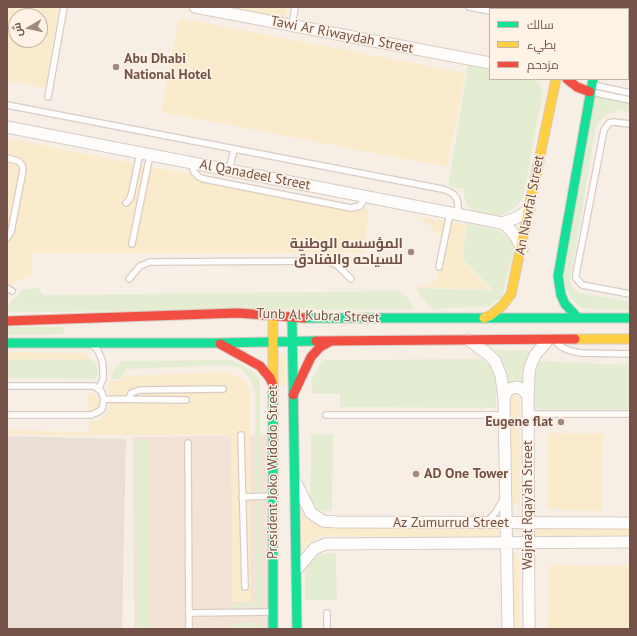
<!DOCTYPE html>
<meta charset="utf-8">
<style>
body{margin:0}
#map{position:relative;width:637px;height:636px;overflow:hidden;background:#f7efe6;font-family:"PT Sans",Cairo,sans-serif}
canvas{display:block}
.frame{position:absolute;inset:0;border:8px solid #745247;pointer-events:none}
.legend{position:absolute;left:489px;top:8px;width:140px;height:72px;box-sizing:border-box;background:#fff3e7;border:1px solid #c7b3a7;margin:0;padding:5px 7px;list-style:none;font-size:12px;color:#745247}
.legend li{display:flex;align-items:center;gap:8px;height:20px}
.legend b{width:20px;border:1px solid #c7b3a7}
.north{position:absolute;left:8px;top:8px;width:40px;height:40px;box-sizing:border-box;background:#fff3e7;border:1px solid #c7b3a7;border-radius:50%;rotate:261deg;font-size:11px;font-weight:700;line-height:16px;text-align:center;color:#745247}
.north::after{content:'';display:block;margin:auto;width:14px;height:18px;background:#a2897f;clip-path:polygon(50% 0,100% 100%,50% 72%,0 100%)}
</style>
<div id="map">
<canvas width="637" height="636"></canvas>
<div class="frame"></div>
<ul class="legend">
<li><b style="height:5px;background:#16e098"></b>سالك</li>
<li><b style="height:5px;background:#ffcf43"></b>بطيء</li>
<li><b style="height:5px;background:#f24e42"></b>مزدحم</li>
</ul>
<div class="north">ش</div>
</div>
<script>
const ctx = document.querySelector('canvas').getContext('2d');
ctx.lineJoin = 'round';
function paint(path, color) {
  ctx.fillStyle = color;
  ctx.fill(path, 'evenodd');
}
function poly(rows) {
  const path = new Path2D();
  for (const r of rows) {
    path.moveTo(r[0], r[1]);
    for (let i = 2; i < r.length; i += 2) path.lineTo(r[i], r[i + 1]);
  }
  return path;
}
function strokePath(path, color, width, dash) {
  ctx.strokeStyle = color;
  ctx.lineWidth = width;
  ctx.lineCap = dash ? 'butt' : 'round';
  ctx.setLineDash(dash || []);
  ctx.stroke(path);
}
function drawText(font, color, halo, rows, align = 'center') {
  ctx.font = font + ' "PT Sans",Cairo,sans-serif';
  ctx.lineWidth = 3;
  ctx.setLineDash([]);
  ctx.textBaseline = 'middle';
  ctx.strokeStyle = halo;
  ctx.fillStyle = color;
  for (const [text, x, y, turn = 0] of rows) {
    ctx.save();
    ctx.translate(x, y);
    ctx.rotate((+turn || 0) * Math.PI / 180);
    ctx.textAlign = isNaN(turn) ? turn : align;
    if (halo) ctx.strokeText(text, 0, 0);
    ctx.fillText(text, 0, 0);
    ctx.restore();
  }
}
const residential = poly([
 [268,435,269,629,134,629,133,437]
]);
const industrial = poly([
 [7,436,126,439,122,629,7,629]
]);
const green = poly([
 [468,65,490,70,490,79,535,79,540,85,543,92,523,198,517,205,507,213,499,216,472,211,467,205,464,198,464,189,448,186],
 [595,97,630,104,630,112,616,109,615,113,610,113,604,116,596,126,570,281,571,286,575,290,580,293,630,302,630,310,591,309,578,306,571,299,562,279],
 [467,224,498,230,505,235,511,241,514,250,502,297,489,306,431,309,415,288,494,291,462,259],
 [38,288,44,295,398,291,407,297,414,309,7,312,7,306,24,289],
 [7,327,64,327,64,334,7,335],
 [489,350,531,351,525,361,522,377,523,389,507,386],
 [7,359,92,360,96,364,98,374,96,379,7,378],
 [481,359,490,365,496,380,496,408,340,407,340,394,312,394,311,381,321,363,326,360],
 [232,360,254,372,259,378,260,384,261,604,258,607,231,607,232,604,255,603,255,391,249,377,241,368,228,365,126,369,121,379,111,379,111,374,114,369,123,361],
 [536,361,630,365,630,409,535,409,531,406,531,380],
 [311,434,333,435,332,511,318,510,313,506,310,502],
 [136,440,149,440,150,629,137,629],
 [336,553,337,600,305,600,305,573,309,563,314,557,321,554],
 [232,623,259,623,261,625,262,629,232,629]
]);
const sand = poly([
 [7,7,59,7,45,88,7,81],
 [16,16,40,16,40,40,16,40],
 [229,7,283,7,287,10,287,13,282,19],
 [179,18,465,73,447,167,161,112],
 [7,138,369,210,364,253,32,253,32,274,18,281,7,290],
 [419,217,466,224,461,260,491,290,415,287,437,281,445,240],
 [7,352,77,353,84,354,92,360,7,359],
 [281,353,283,353,285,357,285,386,278,386,279,354],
 [226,372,237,376,246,383,250,392,251,602,232,602,231,435,89,435,89,421,98,421,103,418,107,413,109,405,108,381,122,381,125,376],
 [88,392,96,395,99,401,99,404,95,410,88,412],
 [514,393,519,397,520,504,509,504,509,398,510,395],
 [7,430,87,432,87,436,7,434],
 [548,433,603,434,602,511,547,509],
 [301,511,308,520,318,526,497,526,501,529,501,533,499,536,496,537,319,536,309,543,301,552],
 [532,527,630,527,630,538,533,537],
 [515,553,518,555,519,558,520,629,511,629,512,554],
 [549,565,630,566,630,629,548,629]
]);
const lane = poly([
 [469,7,490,11],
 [501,9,502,7],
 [292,26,295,7],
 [593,85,630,93],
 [591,92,630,100],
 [48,97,64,7],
 [7,105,442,189,448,191,453,194,457,199,458,205,458,214],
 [630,124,613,122,609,123,604,130,576,274,576,278,582,285,630,294],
 [7,158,18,161,22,165,23,170,11,232,7,238],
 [191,163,194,172,199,177,204,179,351,208,360,206,363,201,364,197],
 [229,170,234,150],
 [126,203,129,200,131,196,140,153],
 [132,244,150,155],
 [439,267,450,213],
 [129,279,140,266,150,262,326,261,337,265,351,279],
 [7,288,12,291],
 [558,344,563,348,571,351,581,353,630,354],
 [94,346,98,351,102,360,103,367,103,379,99,388],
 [7,386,94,386,101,391,104,399,102,409,98,412,91,415,7,415],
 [104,399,186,400],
 [129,399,131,393,140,390,223,389],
 [528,414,630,414],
 [326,415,505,415],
 [241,435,245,587],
 [188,443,189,629],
 [242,497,273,496],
 [487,522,496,512,503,500],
 [189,613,273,612],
 [327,629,327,613]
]);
const street = poly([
 [195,7,490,63],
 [7,127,502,223,508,227,516,237,522,249],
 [502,223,516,218,529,210],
 [469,340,489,355,495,361,501,376,504,399,508,629],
 [504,399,505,395,509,389,517,387,523,390,528,396,528,399],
 [297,485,311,513,323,521,337,522,630,523],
 [297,569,314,549,325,544,630,542],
 [529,629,528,399,529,375,530,367,535,355,548,340]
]);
const fast = poly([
 [606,7,606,9],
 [292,317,297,629],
 [304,318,630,318],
 [578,318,565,304,561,295,558,276,593,79],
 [7,343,218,343,316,341],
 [273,391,273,629]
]);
const slow = poly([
 [273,315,273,391],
 [484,318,491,315,502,306,511,294,556,79],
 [575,339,630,339]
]);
const jam = poly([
 [570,7,570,9],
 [567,79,577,87,590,92],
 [7,321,238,313,304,318],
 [316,341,575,339],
 [220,344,260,366,270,378,273,385],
 [293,395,311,357,320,347,331,341]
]);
const markers = [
 [116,67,4,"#a2897f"],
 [411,252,4,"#a2897f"],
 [561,422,4,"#a2897f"],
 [416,474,4,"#a2897f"]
];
const streetNames = [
 ["Tawi Ar Riwaydah Street",342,35,11],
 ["Al Qanadeel Street",255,175,11],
 ["An Nawfal Street",530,205,-79],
 ["Tunb Al Kubra Street",318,316,2],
 ["President Joko Widodo Street",273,472,-90],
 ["Wajnat Rqay'ah Street",528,505,-90],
 ["Az Zumurrud Street",451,523]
];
const poiNames = [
 ["Abu Dhabi",124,59],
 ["National Hotel",124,75],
 ["المؤسسه الوطنية",403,244,"right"],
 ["للسياحه والفنادق",403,260,"right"],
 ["Eugene flat",553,422,"right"],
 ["AD One Tower",424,474]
];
paint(residential, '#f3e3d6');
paint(industrial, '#e9dfd7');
paint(green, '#e4edd1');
paint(sand, '#fbebcd');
strokePath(lane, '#d8ccc5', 8);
strokePath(street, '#d8ccc5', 13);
strokePath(fast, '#d7cac3', 11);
strokePath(slow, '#d7cac3', 11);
strokePath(jam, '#d7cac3', 11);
strokePath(lane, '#fefdfb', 5.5);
strokePath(street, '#fefdfb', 11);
strokePath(fast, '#16e098', 9);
strokePath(slow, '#ffcf43', 9);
strokePath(jam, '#f24e42', 9);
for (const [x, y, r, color] of markers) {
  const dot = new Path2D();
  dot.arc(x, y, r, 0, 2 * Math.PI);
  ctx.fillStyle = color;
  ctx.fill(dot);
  strokePath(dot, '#fff3e7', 1.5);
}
drawText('14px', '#745247', '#fff3e7', streetNames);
drawText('bold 14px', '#745247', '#fff3e7', poiNames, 'left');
</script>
